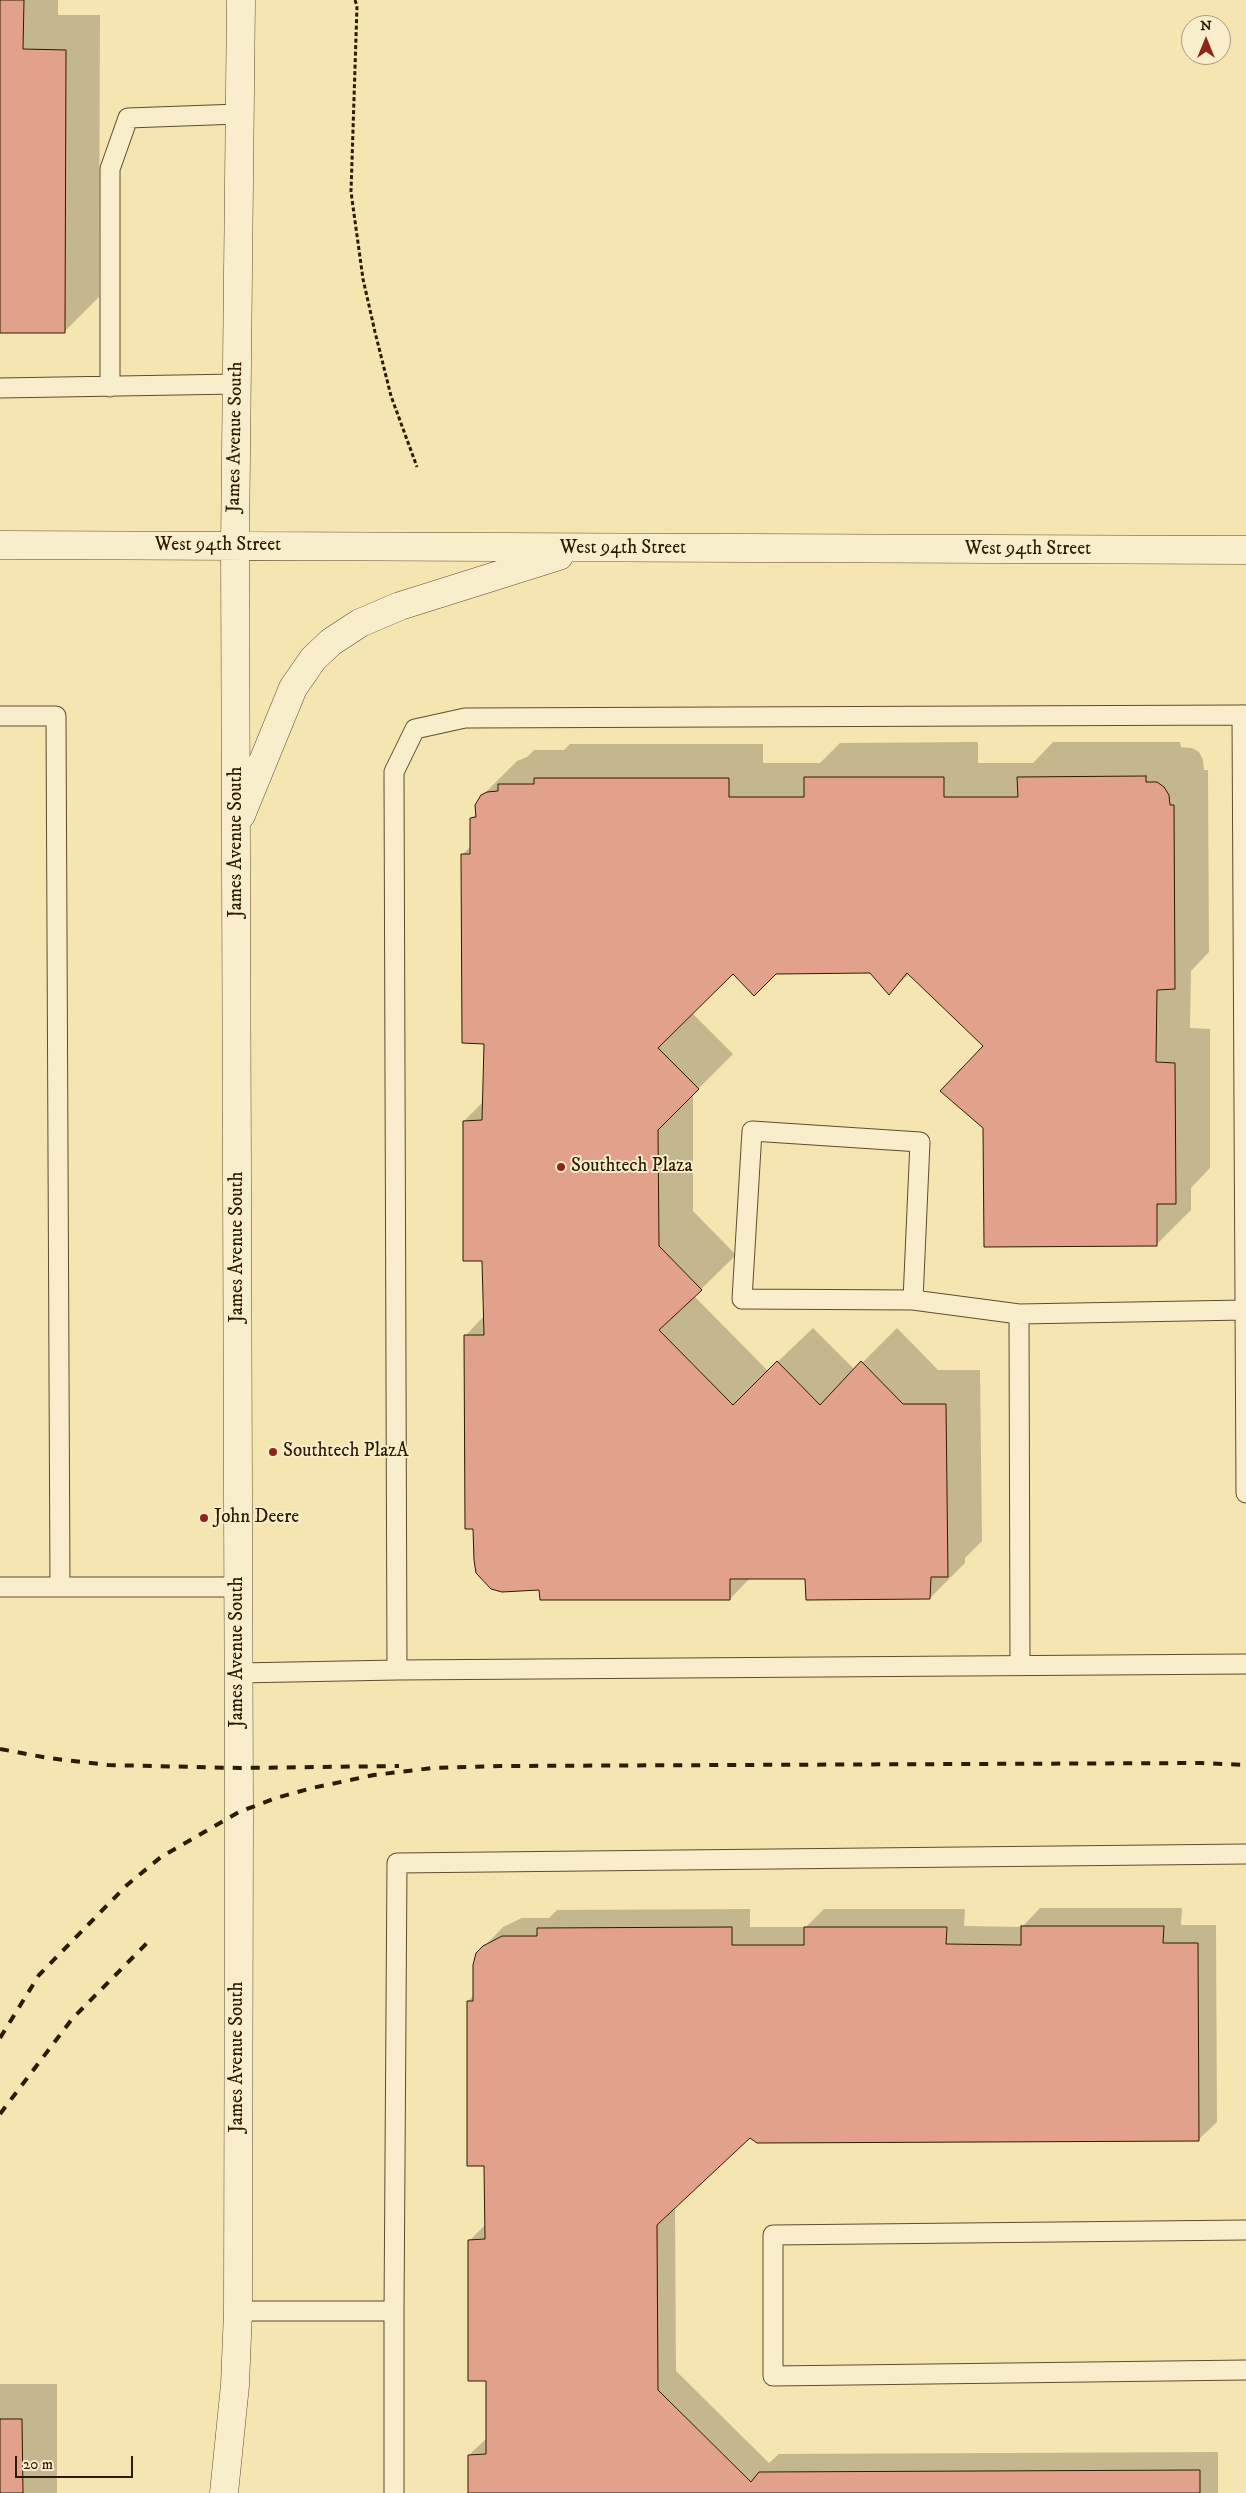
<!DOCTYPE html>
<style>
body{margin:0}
#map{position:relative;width:1246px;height:2493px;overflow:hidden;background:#f5e5b1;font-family:"IM FELL DW Pica",serif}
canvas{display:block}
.north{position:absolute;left:1181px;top:15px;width:50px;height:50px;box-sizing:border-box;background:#f8eecc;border:1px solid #a7997b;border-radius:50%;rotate:0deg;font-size:14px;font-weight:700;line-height:20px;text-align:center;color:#2e1a01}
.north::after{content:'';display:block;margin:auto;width:18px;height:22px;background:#8f2418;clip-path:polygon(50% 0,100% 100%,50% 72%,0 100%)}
.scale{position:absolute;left:15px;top:2456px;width:118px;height:22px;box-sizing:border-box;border:2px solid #2e1a01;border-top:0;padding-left:6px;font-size:15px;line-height:18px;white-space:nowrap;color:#2e1a01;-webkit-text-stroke:4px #f8eecc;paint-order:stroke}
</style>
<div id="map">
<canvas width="1246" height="2493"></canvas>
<div class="north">N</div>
<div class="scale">20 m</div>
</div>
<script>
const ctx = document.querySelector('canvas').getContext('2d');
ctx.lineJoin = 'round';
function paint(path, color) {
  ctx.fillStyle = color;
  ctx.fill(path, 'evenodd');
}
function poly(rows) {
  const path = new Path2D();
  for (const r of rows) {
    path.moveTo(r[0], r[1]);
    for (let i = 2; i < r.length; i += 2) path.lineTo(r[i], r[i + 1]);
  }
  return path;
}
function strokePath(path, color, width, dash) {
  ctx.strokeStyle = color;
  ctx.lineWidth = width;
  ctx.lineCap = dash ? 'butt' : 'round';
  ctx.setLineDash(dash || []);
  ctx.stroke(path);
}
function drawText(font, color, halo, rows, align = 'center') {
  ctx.font = font + ' "IM FELL DW Pica",serif';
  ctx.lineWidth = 4;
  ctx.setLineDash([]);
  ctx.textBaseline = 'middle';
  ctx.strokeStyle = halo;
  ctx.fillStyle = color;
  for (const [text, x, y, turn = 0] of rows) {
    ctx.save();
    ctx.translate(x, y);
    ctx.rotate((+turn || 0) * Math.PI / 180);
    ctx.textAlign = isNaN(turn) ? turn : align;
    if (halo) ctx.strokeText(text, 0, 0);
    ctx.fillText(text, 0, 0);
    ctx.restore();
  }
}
const shadow = poly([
 [0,0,58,0,58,15,100,15,99,297,64,332,0,331],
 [978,742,978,763,1033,763,1053,742,1180,742,1181,747,1192,748,1199,752,1203,760,1204,770,1208,770,1209,952,1191,971,1190,1028,1210,1029,1210,1168,1191,1188,1191,1210,1156,1245,985,1046,909,974,889,993,871,972,733,972,692,1013,733,1054,693,1094,693,1211,736,1255,694,1296,768,1371,813,1328,855,1370,897,1328,938,1370,980,1370,982,1541,965,1558,965,1563,930,1598,806,1577,751,1577,730,1599,491,1588,478,1572,465,1336,484,1316,483,1259,464,1121,484,1101,485,1043,463,854,472,845,472,818,477,813,482,796,517,761,527,757,534,750,564,750,570,744,763,744,763,763,820,763,840,743],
 [1040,1908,1182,1908,1181,1925,1216,1925,1217,2122,1198,2140,750,2136,675,2207,676,2371,769,2463,779,2454,1218,2452,1218,2493,469,2493,469,2455,487,2438,487,2380,469,2241,486,2224,485,2165,468,2001,474,1995,484,1947,503,1927,522,1918,549,1918,557,1910,750,1909,750,1927,806,1927,824,1909,965,1909,964,1926,1022,1927],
 [0,2384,57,2384,57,2493,0,2493]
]);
const building = poly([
 [0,0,24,0,23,49,66,50,65,333,0,333,0,0],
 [1146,776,1146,782,1157,782,1164,787,1169,795,1170,805,1174,805,1175,989,1157,990,1156,1062,1175,1063,1176,1204,1157,1204,1157,1246,984,1247,983,1128,940,1091,983,1046,907,973,889,995,870,973,776,974,754,996,733,974,658,1048,699,1089,658,1130,659,1246,702,1290,659,1330,733,1405,777,1361,820,1405,861,1361,903,1404,946,1404,948,1577,931,1577,930,1599,806,1600,805,1579,730,1579,730,1600,540,1600,539,1590,502,1592,491,1589,476,1573,474,1560,473,1529,465,1529,464,1335,484,1335,482,1261,463,1261,463,1121,482,1120,484,1044,462,1043,461,854,470,854,470,818,476,817,475,805,481,795,487,792,498,791,498,784,534,784,534,778,729,778,729,797,804,797,804,777,944,777,944,797,1018,797,1017,777,1146,776],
 [1021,1926,1164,1926,1163,1943,1198,1943,1199,2141,757,2143,750,2138,657,2225,658,2390,751,2482,759,2472,1200,2470,1200,2493,468,2493,468,2455,486,2454,486,2381,468,2381,468,2240,485,2239,484,2166,467,2166,467,2001,473,2001,473,1965,476,1953,483,1946,502,1936,537,1936,537,1928,732,1927,732,1945,804,1945,804,1927,947,1927,946,1944,1021,1945,1021,1926],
 [0,2419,22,2419,23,2493,0,2493,0,2419]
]);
const path = poly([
 [355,0,357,6,351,192,363,279,375,332,391,396,417,467]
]);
const service = poly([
 [110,387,110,169,128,118,239,114],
 [0,388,237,384],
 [1242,715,1246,1493],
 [1246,715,465,718,415,729,394,772,397,1670,1246,1664],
 [0,716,56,716,60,1587],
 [913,1300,920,1142,752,1131,742,1299,913,1300,1019,1314,1245,1310],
 [1019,1314,1020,1665],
 [0,1587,238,1587],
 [238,1673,397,1670],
 [1246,2230,773,2235,773,2376,1246,2370],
 [238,2311,394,2311,397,1863,1246,1854],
 [394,2311,394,2493]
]);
const tertiary = poly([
 [0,545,1246,550],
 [241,815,293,688,313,659,331,642,360,623,400,606,559,556],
 [224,2493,235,2385,238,2311,239,1812,235,546,241,0]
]);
const rail = poly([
 [0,1749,48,1758,108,1765,239,1768,399,1766],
 [0,2038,39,1975,127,1885,161,1857,239,1812,276,1798,312,1788,374,1775,433,1768,500,1766,1201,1763,1246,1765],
 [0,2114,72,2019,150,1940]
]);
const markers = [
 [561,1167,5,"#8f2418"],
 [273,1452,5,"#8f2418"],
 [204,1518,5,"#8f2418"]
];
const streetNames = [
 ["James Avenue South",236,437,-89],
 ["West 94th Street",218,546],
 ["West 94th Street",623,549],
 ["West 94th Street",1028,550],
 ["James Avenue South",237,842,-90],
 ["James Avenue South",238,1247,-90],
 ["James Avenue South",238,1652,-90],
 ["James Avenue South",238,2057,-90]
];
const poiNames = [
 ["Southtech Plaza",571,1167],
 ["Southtech PlazA",283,1452],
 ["John Deere",214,1518]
];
paint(shadow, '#0003');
paint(building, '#e2a18b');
strokePath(building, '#2e1a01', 1);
strokePath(service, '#604d2d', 21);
strokePath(tertiary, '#604d2d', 29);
strokePath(path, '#2e1a01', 3, [4, 2.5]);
strokePath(service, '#f8eecc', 19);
strokePath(tertiary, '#f8eecc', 28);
strokePath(rail, '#2e1a01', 4, [9, 9]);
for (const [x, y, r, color] of markers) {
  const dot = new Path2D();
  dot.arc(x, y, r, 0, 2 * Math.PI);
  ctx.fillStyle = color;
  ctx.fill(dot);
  strokePath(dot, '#f8eecc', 2);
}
drawText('19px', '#2e1a01', '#f8eecc', streetNames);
drawText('19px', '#2e1a01', '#f8eecc', poiNames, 'left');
</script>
